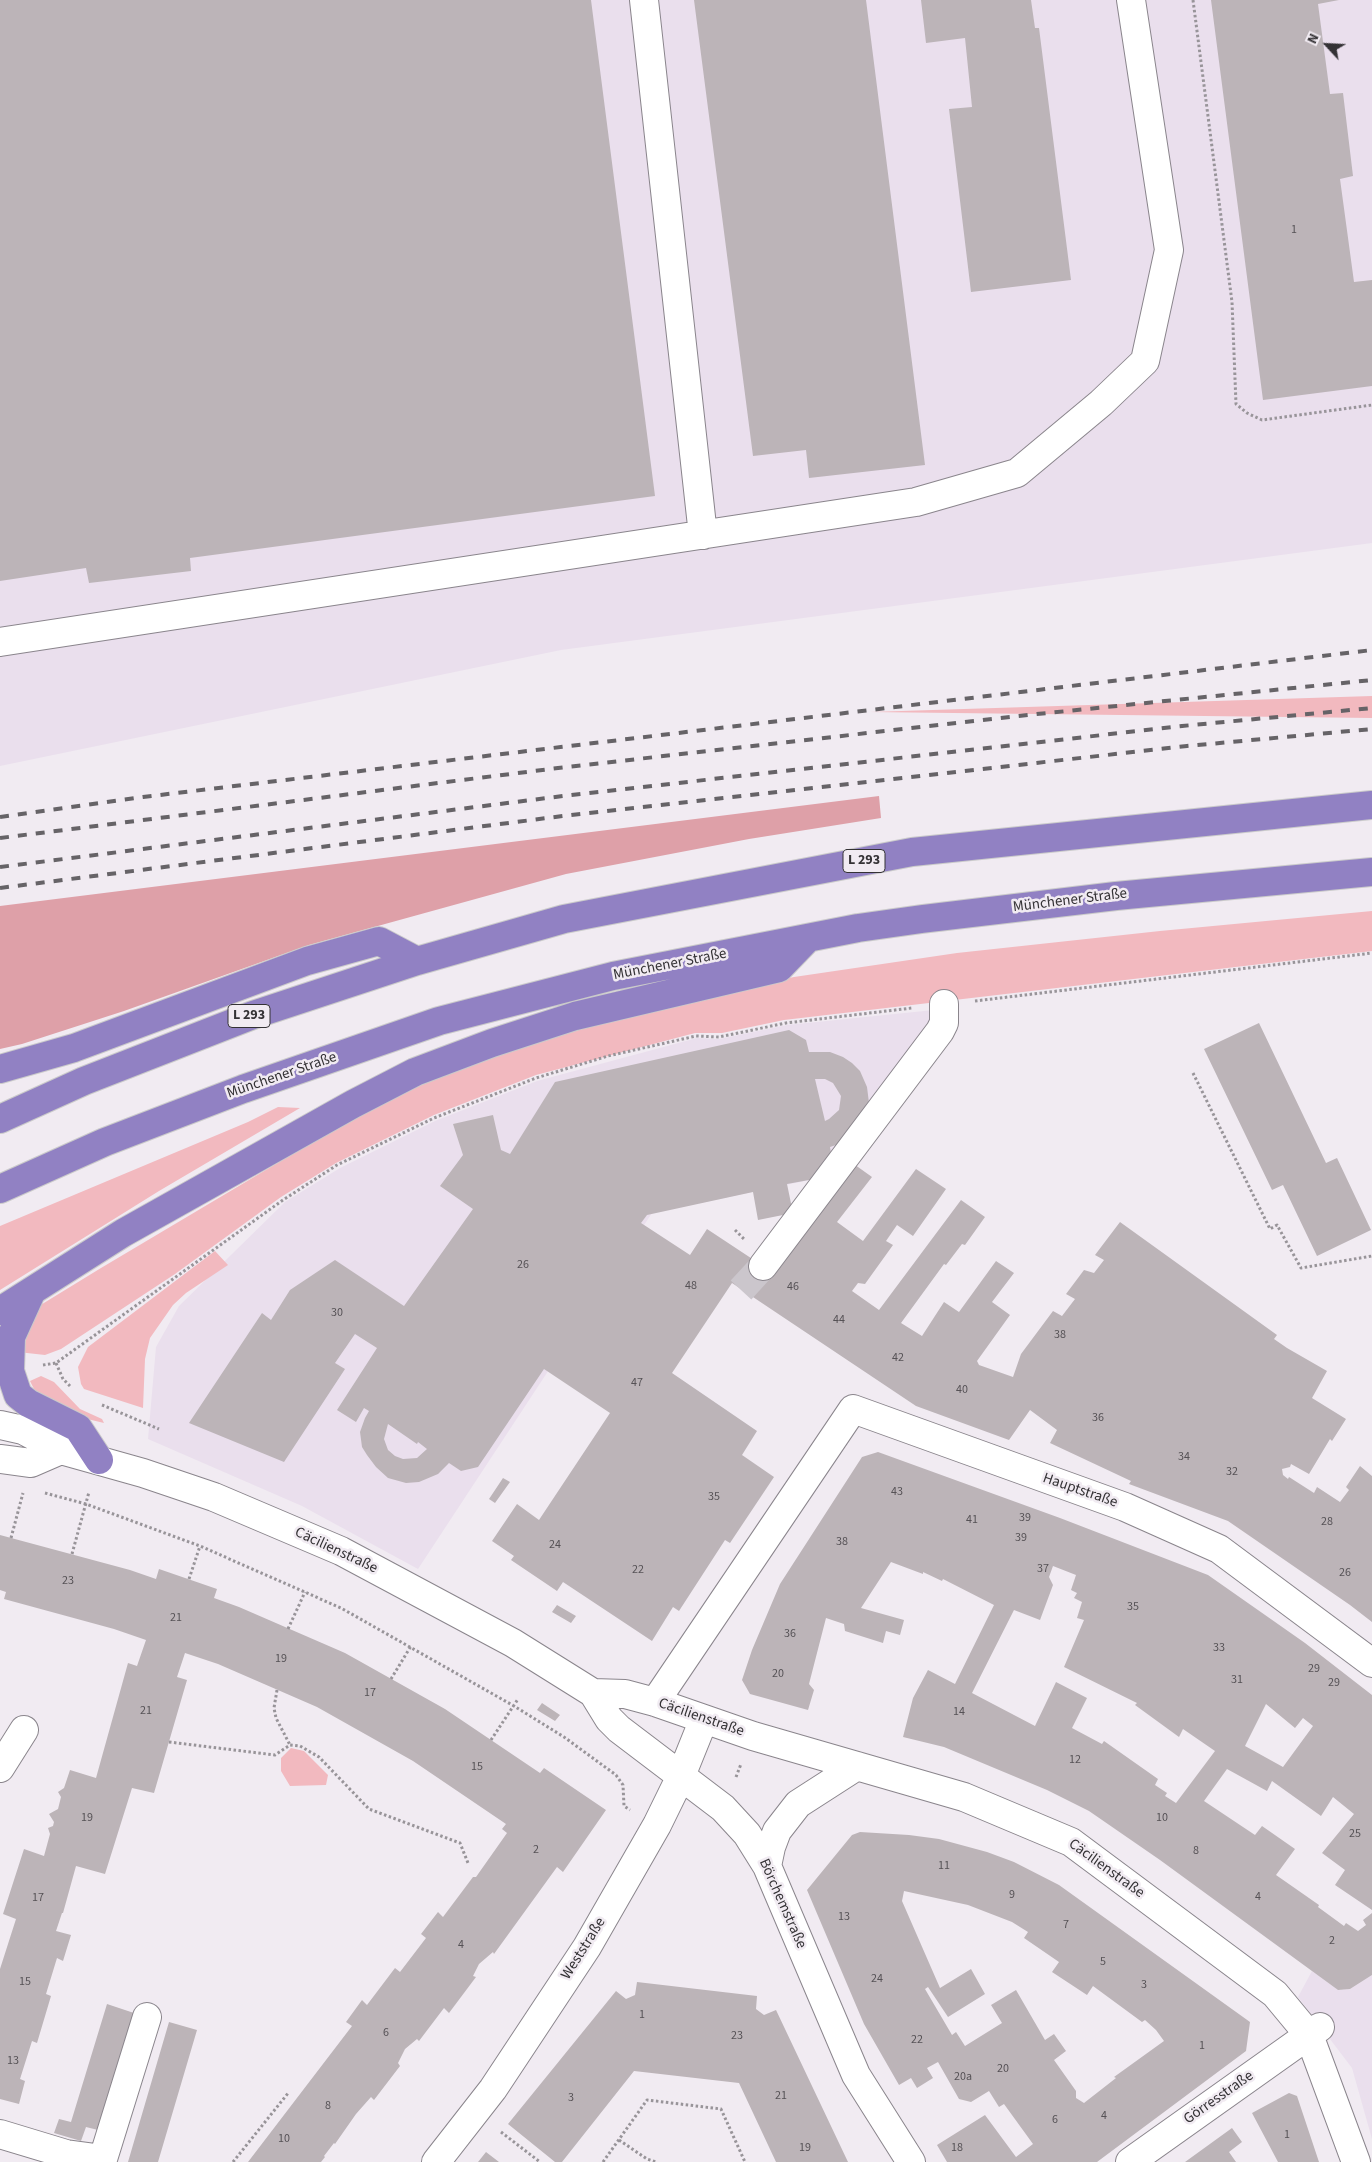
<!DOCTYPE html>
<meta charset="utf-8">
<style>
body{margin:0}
#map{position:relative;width:1372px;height:2162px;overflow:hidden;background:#f1ebf2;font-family:"Source Sans 3",sans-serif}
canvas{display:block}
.north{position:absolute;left:1302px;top:20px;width:50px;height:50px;-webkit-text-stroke:4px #f1ebf2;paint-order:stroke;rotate:295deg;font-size:14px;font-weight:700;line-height:20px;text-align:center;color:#343235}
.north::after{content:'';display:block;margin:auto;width:18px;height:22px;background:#343235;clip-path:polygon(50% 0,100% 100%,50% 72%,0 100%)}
</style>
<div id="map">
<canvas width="1372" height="2162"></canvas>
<div class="north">N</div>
</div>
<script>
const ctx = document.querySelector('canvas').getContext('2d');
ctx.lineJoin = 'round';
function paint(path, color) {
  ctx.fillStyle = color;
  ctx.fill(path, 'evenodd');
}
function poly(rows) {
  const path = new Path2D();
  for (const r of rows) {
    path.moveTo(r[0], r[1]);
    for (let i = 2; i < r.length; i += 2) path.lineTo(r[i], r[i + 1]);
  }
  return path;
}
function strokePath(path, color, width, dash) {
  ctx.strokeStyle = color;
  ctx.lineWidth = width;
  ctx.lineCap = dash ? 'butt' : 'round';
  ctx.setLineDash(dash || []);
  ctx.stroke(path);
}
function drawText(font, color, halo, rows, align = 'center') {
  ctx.font = font + ' "Source Sans 3",sans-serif';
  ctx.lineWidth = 5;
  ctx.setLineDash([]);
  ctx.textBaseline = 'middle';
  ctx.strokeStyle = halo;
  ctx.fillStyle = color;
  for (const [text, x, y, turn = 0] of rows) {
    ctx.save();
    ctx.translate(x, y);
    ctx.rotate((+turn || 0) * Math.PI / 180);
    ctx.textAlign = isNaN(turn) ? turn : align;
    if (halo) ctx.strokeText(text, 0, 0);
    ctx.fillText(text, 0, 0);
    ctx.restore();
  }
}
const built = poly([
 [0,0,1372,0,1372,543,561,650,0,766],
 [934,1010,941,1024,824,1177,652,1213,418,1569,302,1506,148,1439,156,1347,179,1306,285,1202,340,1168,435,1121,537,1081,697,1038,719,1039,787,1025],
 [1312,1971,1338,1990,1350,1989,1372,1975,1372,2139,1352,2068,1298,1997]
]);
const green = poly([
 [1372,696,1372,718,870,712],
 [1372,911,1372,951,784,1020,722,1033,695,1033,536,1075,434,1115,336,1163,281,1197,175,1274,61,1349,45,1355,18,1352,39,1306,101,1268,328,1133,402,1093,535,1038,634,1010,794,977,957,953,1160,931],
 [278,1107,300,1108,159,1191,0,1290,0,1226,248,1122],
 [215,1251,228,1265,186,1293,173,1305,150,1338,145,1359,143,1408,84,1389,81,1384,78,1367,88,1347],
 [41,1376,54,1382,80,1409,102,1419,104,1423,79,1417,36,1393,30,1381],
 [291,1748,304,1751,328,1775,326,1785,290,1786,281,1771,281,1758]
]);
const forest = poly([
 [879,796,881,818,749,839,566,874,309,945,124,1011,22,1044,0,1049,0,906]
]);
const building = poly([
 [0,0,591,0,655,496,190,558,191,571,89,583,86,568,0,581],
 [694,0,866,0,925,465,809,478,806,450,753,456],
 [921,0,1031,0,1035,28,1039,28,1071,280,971,292,949,109,972,107,965,38,926,43],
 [1211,0,1339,0,1318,4,1330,94,1343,93,1353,176,1340,179,1354,282,1372,280,1372,386,1263,400],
 [1259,1023,1326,1163,1337,1158,1371,1230,1317,1256,1283,1185,1272,1190,1204,1049],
 [789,1030,806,1040,809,1052,830,1052,843,1057,852,1063,860,1071,867,1087,869,1103,842,1143,830,1147,832,1159,820,1178,787,1184,793,1213,758,1220,753,1192,647,1215,641,1223,690,1255,707,1229,769,1270,851,1162,872,1177,837,1222,863,1241,916,1169,946,1189,913,1236,897,1225,886,1241,893,1245,865,1284,858,1283,852,1291,879,1310,961,1200,985,1217,965,1245,962,1244,946,1265,944,1264,901,1323,922,1336,944,1302,959,1312,996,1261,1014,1273,992,1302,1010,1315,977,1361,979,1365,1013,1377,1021,1354,1053,1311,1062,1316,1075,1299,1066,1294,1084,1270,1094,1273,1104,1260,1095,1255,1120,1222,1277,1335,1274,1339,1287,1348,1327,1371,1312,1398,1346,1419,1332,1441,1330,1439,1309,1474,1291,1464,1290,1467,1282,1469,1283,1475,1288,1479,1289,1477,1314,1493,1317,1487,1340,1502,1349,1490,1346,1487,1360,1466,1372,1476,1372,1622,1350,1605,1228,1521,1129,1484,1131,1481,1050,1443,1057,1430,1030,1410,1009,1440,916,1406,732,1283,672,1373,757,1431,742,1455,774,1477,730,1543,725,1540,679,1611,673,1607,652,1641,563,1582,557,1591,511,1560,514,1556,492,1541,517,1504,539,1520,610,1413,544,1369,478,1467,461,1471,449,1463,438,1474,419,1482,406,1483,388,1478,376,1467,367,1455,362,1447,360,1432,365,1418,369,1411,364,1408,356,1422,337,1410,377,1348,355,1334,335,1363,345,1369,284,1462,189,1423,262,1313,271,1320,290,1290,335,1260,404,1306,473,1209,440,1186,463,1155,453,1124,493,1115,501,1150,510,1154,555,1082],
 [815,1079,825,1079,833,1083,841,1096,839,1110,829,1119,825,1121],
 [388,1424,417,1444,418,1442,427,1449,417,1458,403,1459,395,1456,388,1450,384,1439],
 [878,1452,1060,1518,1208,1575,1305,1643,1372,1695,1372,1910,1335,1885,1345,1870,1322,1853,1354,1814,1333,1797,1321,1816,1272,1781,1267,1791,1227,1769,1204,1801,1255,1835,1262,1826,1295,1849,1276,1875,1319,1905,1318,1907,1344,1926,1346,1923,1358,1931,1366,1925,1363,1920,1372,1913,1372,1975,1350,1989,1338,1990,1160,1860,1089,1811,1047,1790,944,1747,903,1737,913,1698,928,1670,955,1684,994,1605,943,1579,942,1581,923,1572,923,1574,891,1562,861,1608,904,1620,900,1635,886,1631,883,1643,845,1631,844,1624,826,1618,809,1684,814,1690,808,1710,750,1694,742,1680,752,1650,780,1584,862,1457],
 [1053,1566,1076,1575,1071,1590,1077,1593,1074,1598,1082,1602,1077,1618,1084,1620,1064,1667,1137,1703,1135,1705,1179,1737,1183,1729,1215,1751,1176,1803,1165,1796,1167,1793,1155,1785,1158,1779,1104,1741,1102,1744,1072,1728,1087,1698,1056,1682,1035,1726,972,1693,1014,1610,1040,1620,1053,1585,1049,1577],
 [1266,1704,1295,1728,1303,1718,1313,1726,1283,1767,1245,1746],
 [503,1478,510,1482,495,1503,489,1499],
 [0,1535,130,1570,156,1579,159,1569,217,1589,214,1598,239,1607,345,1653,445,1709,540,1773,544,1768,606,1810,563,1872,557,1867,494,1954,493,1952,479,1964,473,1976,476,1977,449,2013,444,2008,419,2041,417,2039,405,2049,398,2063,400,2066,374,2100,371,2097,356,2114,335,2144,334,2143,324,2156,325,2157,321,2162,248,2162,352,2026,346,2022,362,2000,367,2005,395,1968,400,1972,426,1938,421,1934,438,1912,443,1917,473,1877,476,1877,507,1833,502,1829,506,1824,413,1761,317,1707,218,1664,185,1653,177,1677,187,1680,154,1793,132,1788,105,1874,76,1866,63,1913,62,1913,56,1931,71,1935,63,1961,57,1958,46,1994,51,1996,37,2043,32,2041,20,2079,25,2081,19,2104,0,2099,0,1969,16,1919,3,1914,24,1849,44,1856,50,1834,48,1828,53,1826,54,1822,49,1814,58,1809,61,1797,58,1792,64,1788,70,1770,96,1778,128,1663,137,1666,146,1640,114,1629,4,1599,6,1592,0,1590],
 [557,1605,576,1616,571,1623,552,1612],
 [542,1703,560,1715,555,1721,537,1710],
 [860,1832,909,1835,939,1839,987,1852,1014,1862,1059,1885,1250,2022,1246,2051,1097,2162,947,2162,937,2145,985,2115,1016,2157,1033,2144,1004,2104,999,2107,989,2091,971,2102,959,2099,938,2062,927,2068,933,2078,917,2088,911,2078,899,2085,864,2024,807,1890,852,1835],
 [904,1891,968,1905,1012,1922,1028,1932,1024,1938,1059,1962,1052,1972,1087,1995,1093,1986,1142,2022,1145,2020,1156,2030,1164,2041,1114,2077,1116,2078,1084,2103,1076,2098,1076,2091,1054,2060,1066,2051,1054,2034,1045,2040,1016,1990,991,2005,1002,2023,965,2046,956,2032,952,2035,925,1989,928,1987,948,2017,985,1994,971,1969,940,1988,902,1901],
 [637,1982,757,1996,756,2009,764,2015,776,2010,848,2162,776,2162,739,2083,634,2071,562,2162,555,2162,508,2124,616,1991,626,1999,635,1995],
 [107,2004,134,2013,98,2130,86,2127,81,2141,54,2133,59,2119,71,2122],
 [169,2022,197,2030,158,2162,128,2162],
 [1289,2093,1297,2096,1319,2162,1278,2162,1252,2113],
 [1232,2128,1242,2142,1229,2152,1236,2162,1185,2162],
 [486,2152,499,2162,478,2162]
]);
const minorTunnel = poly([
 [741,1290,763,1266]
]);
const path = poly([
 [1193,0,1232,302,1236,404,1247,413,1262,420,1372,405],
 [975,1001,1372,953],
 [1193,1073,1270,1229,1277,1225,1301,1268,1372,1256],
 [735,1230,744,1239],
 [56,1363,63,1379,70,1386],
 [43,1365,56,1363,283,1200,337,1165,434,1118,536,1078,608,1056,696,1036,719,1037,786,1023,912,1008],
 [102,1405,159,1429],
 [45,1493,86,1504,200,1546,341,1608,514,1706,564,1737,616,1775,623,1785,624,1806,630,1810],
 [11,1538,23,1493],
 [72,1554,89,1492],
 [189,1579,200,1546],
 [288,1629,305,1592],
 [391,1679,411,1646],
 [277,1690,274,1708,276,1718,290,1745],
 [491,1740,518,1699],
 [169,1742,275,1755,290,1745,300,1746,319,1757,369,1809,460,1843,468,1863],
 [736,1777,741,1764],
 [501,2132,540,2162],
 [619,2140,647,2159,656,2162],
 [233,2162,289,2092],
 [603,2162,647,2100,721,2109,745,2162]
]);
const minor = poly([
 [644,0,703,535],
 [0,642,916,502,1017,473,1101,403,1145,361,1169,250,1131,0],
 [763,1266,940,1031,944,1023,944,1004],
 [0,1425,23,1430,61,1450,143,1473,214,1497,341,1551,513,1643,593,1693,625,1694,655,1702,753,1736,964,1797,1071,1842,1275,1994,1309,2035,1356,2162],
 [0,1459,31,1463,61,1450],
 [593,1693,609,1719,619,1729,723,1808,747,1834,767,1866,856,2075,911,2162],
 [655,1702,853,1409,1125,1507,1219,1549,1372,1663],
 [0,1768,24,1730],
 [767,1866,771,1847,777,1831,798,1804,857,1766],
 [0,2134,66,2154,103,2159,147,2017],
 [436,2162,493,2089,587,1947,657,1825,681,1776,704,1719],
 [1130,2162,1320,2027]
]);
const highway = poly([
 [0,1069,74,1048,307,961,379,941,417,961],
 [0,1119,84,1081,253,1015,417,961,564,919,912,852,1372,805],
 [0,1189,105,1142,243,1089,439,1021,613,976,858,928,922,919,1116,896,1372,872],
 [31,1293,11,1337,10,1371,18,1395,28,1403,78,1428,99,1460],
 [0,1311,123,1233,353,1104,415,1072,492,1043,575,1016,779,968,808,938]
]);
const rail = poly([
 [0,817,143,797,1372,650],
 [0,838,558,768,1018,716,1372,680],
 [0,867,563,796,1182,726,1372,708],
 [0,888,563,816,1187,746,1372,729]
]);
const numberNames = [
 ["1",1294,230],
 ["26",523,1265],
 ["48",691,1286],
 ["46",793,1287],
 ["30",337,1313],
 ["44",839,1320],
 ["38",1060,1335],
 ["42",898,1358],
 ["47",637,1383],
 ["40",962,1390],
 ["36",1098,1418],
 ["34",1184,1457],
 ["32",1232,1472],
 ["43",897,1492],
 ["35",714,1497],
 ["39",1025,1518],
 ["41",972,1520],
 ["28",1327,1522],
 ["39",1021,1538],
 ["38",842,1542],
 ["24",555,1545],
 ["37",1043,1569],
 ["22",638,1570],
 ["26",1345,1573],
 ["23",68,1581],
 ["35",1133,1607],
 ["21",176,1618],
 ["36",790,1634],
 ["33",1219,1648],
 ["19",281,1659],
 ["29",1314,1669],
 ["20",778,1674],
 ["31",1237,1680],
 ["29",1334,1683],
 ["17",370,1693],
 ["21",146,1711],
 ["14",959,1712],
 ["12",1075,1760],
 ["15",477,1767],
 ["19",87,1818],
 ["10",1162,1818],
 ["25",1355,1834],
 ["2",536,1850],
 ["8",1196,1851],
 ["11",944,1866],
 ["9",1012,1895],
 ["4",1258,1897],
 ["17",38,1898],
 ["13",844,1917],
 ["7",1066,1925],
 ["2",1332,1941],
 ["4",461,1945],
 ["5",1103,1962],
 ["24",877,1979],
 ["15",25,1982],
 ["3",1144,1985],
 ["1",642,2015],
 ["6",386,2033],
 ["23",737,2036],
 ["22",917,2040],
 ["1",1202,2046],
 ["13",13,2061],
 ["20",1003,2069],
 ["20a",963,2077],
 ["21",781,2096],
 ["3",571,2098],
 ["8",328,2106],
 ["4",1104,2116],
 ["6",1055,2120],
 ["1",1287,2135],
 ["10",284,2139],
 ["19",805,2148],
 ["18",957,2148]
];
const shields = [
 [864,861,42],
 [249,1016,42]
];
const shieldNames = [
 ["L 293",864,861],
 ["L 293",249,1016]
];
const streetNames = [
 ["Münchener Straße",1070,901,-7],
 ["Münchener Straße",670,965,-11],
 ["Münchener Straße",282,1076,-19],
 ["Hauptstraße",1080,1491,19],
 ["Cäcilienstraße",336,1551,25],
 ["Cäcilienstraße",701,1718,19],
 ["Cäcilienstraße",1106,1869,36],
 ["Börchemstraße",782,1904,66],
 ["Weststraße",584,1949,-58],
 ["Görresstraße",1219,2098,-35]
];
paint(built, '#eadfed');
paint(green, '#f2b9bf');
paint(forest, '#dea0a8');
paint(building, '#bcb4b8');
strokePath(minorTunnel, '#cbc6cc', 28, [28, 14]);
strokePath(minor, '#8a858c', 30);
strokePath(highway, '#cacaca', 30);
strokePath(path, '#989499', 3, [2.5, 2.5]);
strokePath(minor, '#fff', 28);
strokePath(highway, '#9181c3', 28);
strokePath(rail, '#666367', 4, [9, 9]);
drawText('12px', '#565256', null, numberNames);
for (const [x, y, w] of shields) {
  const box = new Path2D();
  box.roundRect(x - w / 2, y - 11.5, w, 23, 4);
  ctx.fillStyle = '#f1ebf2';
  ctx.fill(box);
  strokePath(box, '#343235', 1);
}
drawText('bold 14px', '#343235', null, shieldNames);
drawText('15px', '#343235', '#f1ebf2', streetNames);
</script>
